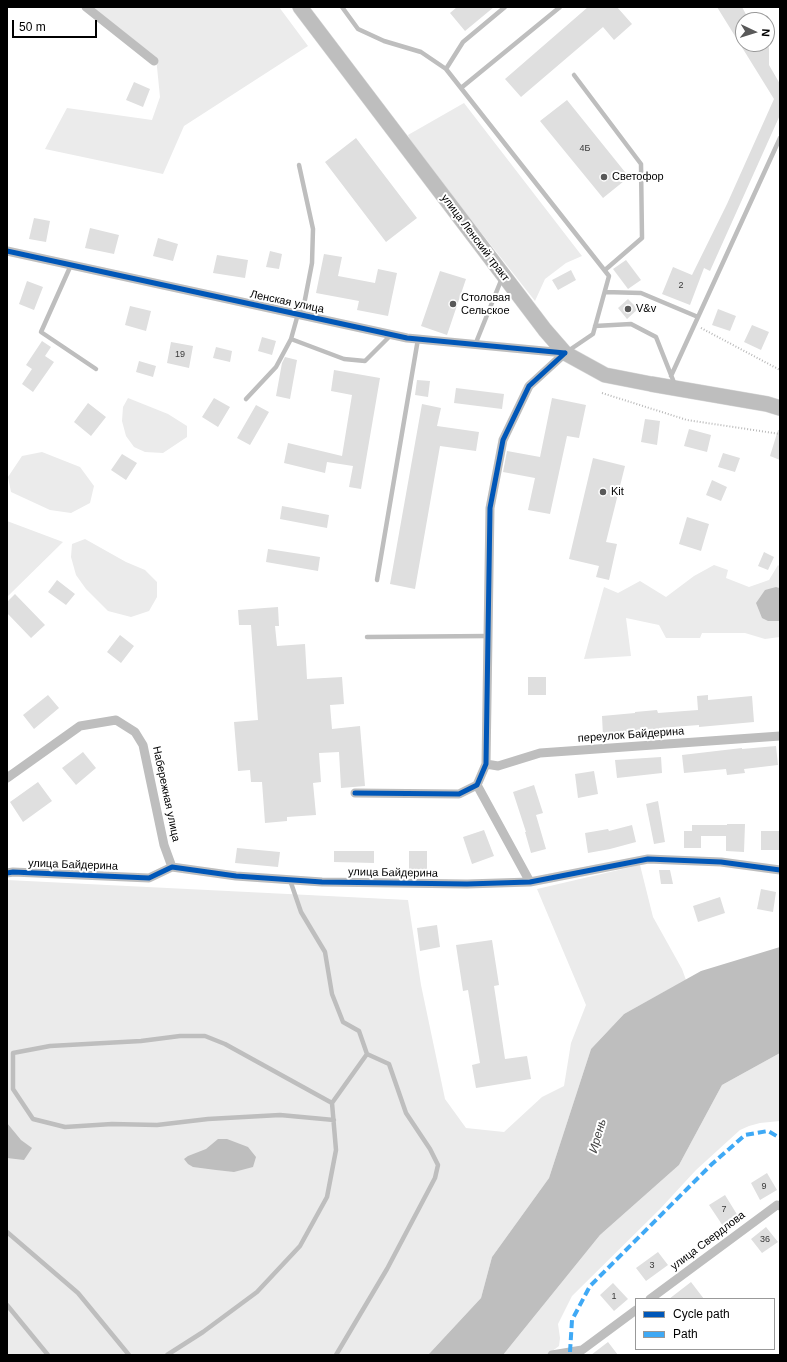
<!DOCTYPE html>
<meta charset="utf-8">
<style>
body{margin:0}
#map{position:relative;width:787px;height:1362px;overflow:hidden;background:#fff;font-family:Helvetica,sans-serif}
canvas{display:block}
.frame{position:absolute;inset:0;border:8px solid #000;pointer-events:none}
.legend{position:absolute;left:635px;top:1298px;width:140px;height:52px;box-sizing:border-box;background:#fff;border:1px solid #999;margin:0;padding:5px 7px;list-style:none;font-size:12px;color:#000}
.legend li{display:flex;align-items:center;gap:8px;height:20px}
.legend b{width:20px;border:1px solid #999}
.north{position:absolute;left:735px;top:12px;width:40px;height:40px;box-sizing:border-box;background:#fff;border:1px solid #999;border-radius:50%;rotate:94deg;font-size:11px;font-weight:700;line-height:16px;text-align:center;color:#000}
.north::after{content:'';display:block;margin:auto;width:14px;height:18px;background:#595959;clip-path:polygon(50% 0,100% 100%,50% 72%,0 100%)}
.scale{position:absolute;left:12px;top:20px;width:85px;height:18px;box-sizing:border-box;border:2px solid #000;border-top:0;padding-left:5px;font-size:12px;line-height:14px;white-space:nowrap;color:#000;-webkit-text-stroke:3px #fff;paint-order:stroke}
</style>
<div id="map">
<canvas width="787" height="1362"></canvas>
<div class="frame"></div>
<ul class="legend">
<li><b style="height:5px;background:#0057b8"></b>Cycle path</li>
<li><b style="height:5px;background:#3fa9f5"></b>Path</li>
</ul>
<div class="north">N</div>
<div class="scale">50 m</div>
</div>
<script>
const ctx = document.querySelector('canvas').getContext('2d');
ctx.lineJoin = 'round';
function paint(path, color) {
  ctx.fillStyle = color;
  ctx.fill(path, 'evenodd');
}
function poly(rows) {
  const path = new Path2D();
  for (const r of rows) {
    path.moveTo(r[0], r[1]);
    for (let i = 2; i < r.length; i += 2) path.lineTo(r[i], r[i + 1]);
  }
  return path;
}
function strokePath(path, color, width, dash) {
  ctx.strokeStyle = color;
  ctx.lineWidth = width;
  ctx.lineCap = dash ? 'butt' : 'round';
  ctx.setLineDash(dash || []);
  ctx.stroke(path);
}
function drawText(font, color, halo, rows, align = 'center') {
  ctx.font = font + ' Helvetica,sans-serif';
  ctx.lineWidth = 4;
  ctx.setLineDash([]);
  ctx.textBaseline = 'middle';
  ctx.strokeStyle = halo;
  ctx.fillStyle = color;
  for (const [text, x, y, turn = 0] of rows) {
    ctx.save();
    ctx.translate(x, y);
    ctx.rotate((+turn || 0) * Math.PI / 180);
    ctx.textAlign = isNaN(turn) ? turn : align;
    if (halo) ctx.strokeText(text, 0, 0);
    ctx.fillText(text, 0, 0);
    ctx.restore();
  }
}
const green = poly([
 [92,7,279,7,308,46,184,126,163,174,45,149,67,108,152,120,160,97,156,57],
 [464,103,582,256,566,263,545,279,535,301,413,146,408,135],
 [128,398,168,414,187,426,187,437,163,453,145,452,134,447,126,436,122,421,123,407],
 [42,452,80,467,94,486,90,503,71,513,50,510,11,492,8,477,22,456],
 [7,521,63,542,7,597],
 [85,539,126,562,145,570,157,582,157,597,149,611,131,617,108,611,86,589,76,575,71,557,72,544],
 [714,565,728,570,726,578,749,587,769,580,778,565,780,567,780,588,776,587,768,621,780,621,780,637,765,639,745,633,702,633,700,638,666,638,659,625,626,618,631,656,584,659,604,587,618,593,640,581,666,597,694,576],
 [640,865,653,917,682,969,686,980,624,1014,591,1049,549,1178,492,1257,481,1298,428,1355,7,1355,7,880,408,900,421,985,445,1099,466,1128,504,1132,542,1097,564,1086,571,1043,586,1005,537,889],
 [780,1053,780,1121,760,1123,749,1126,740,1130,696,1170,660,1209,572,1296,558,1324,560,1338,559,1346,547,1355,503,1355,600,1235,679,1165,722,1085]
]);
const water = poly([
 [776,587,780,588,780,621,768,621,762,618,756,603,765,590],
 [780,947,780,1053,722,1085,679,1165,600,1235,503,1355,428,1355,481,1298,492,1257,549,1178,591,1049,624,1014,701,971],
 [7,1123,21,1140,32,1148,24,1160,7,1158],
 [218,1139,227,1139,248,1147,256,1157,253,1167,234,1172,216,1170,193,1167,188,1164,184,1159,188,1156,206,1149]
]);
const building = poly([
 [457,7,494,7,465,31,450,13],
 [588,7,617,7,632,24,614,40,603,27,521,97,505,79],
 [717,7,742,7,749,20,743,20,743,44,767,44,769,48,769,65,780,84,780,115,710,271,704,268,690,305,662,294,673,267,692,275,727,204,774,99],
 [134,82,150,89,143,107,126,100],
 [567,100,629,177,603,198,540,121],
 [356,138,417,218,386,242,325,162],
 [34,218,50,221,46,242,29,239],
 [90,228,119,235,114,254,85,248],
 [158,238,178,244,173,261,153,256],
 [270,251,282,254,279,269,266,267],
 [324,254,342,257,338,276,375,283,378,269,397,273,388,316,357,310,359,301,316,293],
 [217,255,248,260,245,278,213,273],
 [626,260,641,280,628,289,613,269],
 [571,270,576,280,558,290,552,280],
 [440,271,466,279,447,335,421,326],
 [27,281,43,287,34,310,19,304],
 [628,299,638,309,627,319,618,308],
 [130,306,151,311,146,331,125,325],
 [718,309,736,316,730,331,712,325],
 [752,325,769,332,761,350,744,342],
 [262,337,276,341,272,355,258,351],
 [42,341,51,347,45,356,54,362,33,392,22,384,32,369,26,365],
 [171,342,193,346,189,368,167,363],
 [216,347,232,351,230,362,213,358],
 [285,357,297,360,290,399,276,396,282,363],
 [139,361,156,366,153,377,136,372],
 [334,370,380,378,361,489,349,487,353,466,327,462,325,473,284,463,288,443,342,456,352,395,331,391],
 [417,380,430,381,428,397,415,395],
 [456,388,504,394,502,409,454,403],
 [214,398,230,407,218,427,202,417],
 [552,398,586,405,579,438,567,436,550,514,528,510,535,478,503,472,507,451,540,457],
 [88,403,106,417,91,436,74,422],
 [422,404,441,408,437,426,479,432,476,451,440,446,415,589,390,584],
 [256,405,269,412,250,445,237,438],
 [645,419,660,421,657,445,641,442],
 [689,429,711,435,707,452,684,446],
 [778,430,780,430,780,460,770,456],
 [723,453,740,458,735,472,718,467],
 [122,454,137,463,126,480,111,470],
 [593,458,625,466,606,542,617,544,609,580,596,577,599,566,569,559],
 [712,480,727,487,721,501,706,495],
 [282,506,329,515,327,528,280,519],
 [687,517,709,524,701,551,679,544],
 [268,549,320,557,318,571,266,562],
 [764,552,774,557,768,570,758,566],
 [57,580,75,594,66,605,48,592],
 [15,594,45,625,31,638,7,613,7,602],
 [278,607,279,626,275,626,277,646,305,644,307,679,342,677,344,704,330,705,332,729,360,726,365,786,341,788,339,752,319,753,321,782,313,783,316,815,287,817,287,821,265,823,262,782,251,782,250,770,238,771,234,722,258,720,251,625,239,625,238,610],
 [120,635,134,646,121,663,107,652],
 [528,677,546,677,546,695,528,695],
 [48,695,59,708,34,729,23,715],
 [708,695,708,700,752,696,754,722,699,727,699,725,659,728,659,730,603,736,602,716,635,713,635,712,657,710,658,713,698,710,697,696],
 [776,746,778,765,744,769,745,773,727,775,726,769,684,773,682,755,742,748,742,749],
 [83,752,96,768,76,785,62,768],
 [661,757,662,773,617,778,615,760],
 [594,771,598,794,578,798,575,774],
 [38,782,52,801,23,822,10,802],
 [534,785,543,813,536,815,546,849,531,853,525,832,526,832,513,792],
 [658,801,665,842,654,844,646,804],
 [727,824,745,824,744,852,726,851,726,836,701,836,701,848,684,848,684,831,692,831,692,825,727,825],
 [632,825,636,842,610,849,588,853,585,833,608,829,609,831],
 [484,830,494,856,472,864,463,837],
 [761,831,780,831,780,850,761,850],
 [237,848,280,852,278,867,235,863],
 [334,851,374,851,374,863,334,862],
 [409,851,427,851,427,870,409,870],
 [659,870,670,870,673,884,661,884],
 [761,889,776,892,773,912,757,909],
 [720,897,725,913,698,922,693,906],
 [437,925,440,947,420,951,417,928],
 [492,940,499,985,494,986,505,1059,527,1056,531,1079,476,1088,472,1065,480,1063,468,990,463,991,456,945],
 [767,1173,777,1190,760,1200,751,1183],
 [725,1195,738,1216,723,1226,709,1205],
 [766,1227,778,1242,762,1253,751,1239],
 [658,1252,668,1265,646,1281,636,1268],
 [691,1282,704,1299,669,1299],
 [613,1283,628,1299,614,1311,600,1295],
 [608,1342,618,1355,591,1355]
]);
const path = poly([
 [701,328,780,370],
 [602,393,687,420,780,434]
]);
const lane = poly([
 [342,7,358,29,384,41,421,52,446,69],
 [505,7,463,42,446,69,609,276,593,334,568,351],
 [574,75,641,164,642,238,605,270],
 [461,88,560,7],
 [299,165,313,229,312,263,302,315],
 [71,265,41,332,96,369],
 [605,292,641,293,698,317],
 [595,326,631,324,656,337,675,385],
 [291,339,344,359,365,361,391,335],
 [475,345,502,278],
 [671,376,780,138],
 [246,399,276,367,291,339,298,314],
 [377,580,418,339],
 [367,637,489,636],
 [332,1103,225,1044,205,1036,180,1036,141,1041,50,1046,13,1053,13,1089,33,1119,65,1127,112,1124,157,1125,208,1119,280,1115,334,1120],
 [7,1232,78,1293,129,1355],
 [7,1305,48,1355],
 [167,1355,203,1332,257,1292,300,1246,327,1197,336,1150,332,1103,367,1054,359,1031,343,1022,332,994,325,952,301,912,290,880],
 [336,1355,387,1269,435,1178,438,1165,430,1149,406,1113,389,1064,367,1054]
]);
const street = poly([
 [86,7,154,61],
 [7,251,407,338,565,353],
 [486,764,498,766,540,753,780,736],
 [7,778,80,726,116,720,135,732,143,745,164,845,172,867],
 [477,785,530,882],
 [355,793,459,794,477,785,486,764,490,508,503,440,529,386,565,353],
 [7,873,13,872,149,878,172,867,236,876,322,882,467,884,530,882,648,859,721,862,780,870],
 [650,1299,777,1205,780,1206],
 [552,1355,582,1350,636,1310]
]);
const primary = poly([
 [300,7,545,330,565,353,605,375,651,384,767,404,780,408]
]);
const quiet = poly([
 [570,1352,572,1320,590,1286,712,1164,745,1135,768,1131,780,1138]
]);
const cycleway = poly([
 [7,251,407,338,565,353],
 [355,793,459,794,477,785,486,764,490,508,503,440,529,386,565,353],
 [7,873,13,872,149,878,172,867,236,876,322,882,467,884,530,882,648,859,721,862,780,870]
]);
const markers = [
 [604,177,4,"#595959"],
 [453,304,4,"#595959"],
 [628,309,4,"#595959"],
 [603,492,4,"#595959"]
];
const numberNames = [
 ["4Б",585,149],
 ["2",681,286],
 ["19",180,355],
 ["9",764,1187],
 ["7",724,1210],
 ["36",765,1240],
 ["3",652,1266],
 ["1",614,1297]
];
const poiNames = [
 ["Светофор",612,177],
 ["Столовая",461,298],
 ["Сельское",461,311],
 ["V&v",636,309],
 ["Kit",611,492]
];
const streetNames = [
 ["улица Ленский тракт",475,238,53],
 ["Ленская улица",287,302,12],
 ["переулок Байдерина",631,735,-4],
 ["Набережная улица",166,794,78],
 ["улица Байдерина",73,865,2],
 ["улица Байдерина",393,873,1],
 ["улица Свердлова",708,1241,-37]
];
const waterNames = [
 ["Ирень",598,1136,-74]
];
paint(green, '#ebebeb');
paint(water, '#bebebe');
paint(building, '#dfdfdf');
strokePath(primary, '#dbdbdb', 16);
strokePath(path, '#b9b9b9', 2, [1, 2]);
strokePath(lane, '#bebebe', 4.5);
strokePath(street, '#bebebe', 9);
strokePath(primary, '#bebebe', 15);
strokePath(quiet, '#3fa9f5', 4, [8, 4]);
strokePath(cycleway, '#0057b8', 5);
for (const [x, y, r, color] of markers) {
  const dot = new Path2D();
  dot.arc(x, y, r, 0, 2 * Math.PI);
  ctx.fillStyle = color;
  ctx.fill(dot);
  strokePath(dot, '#fff', 1.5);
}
drawText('9px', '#383838', null, numberNames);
drawText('11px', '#000', '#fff', poiNames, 'left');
drawText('11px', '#000', '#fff', streetNames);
drawText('italic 12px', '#434343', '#fff', waterNames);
</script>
